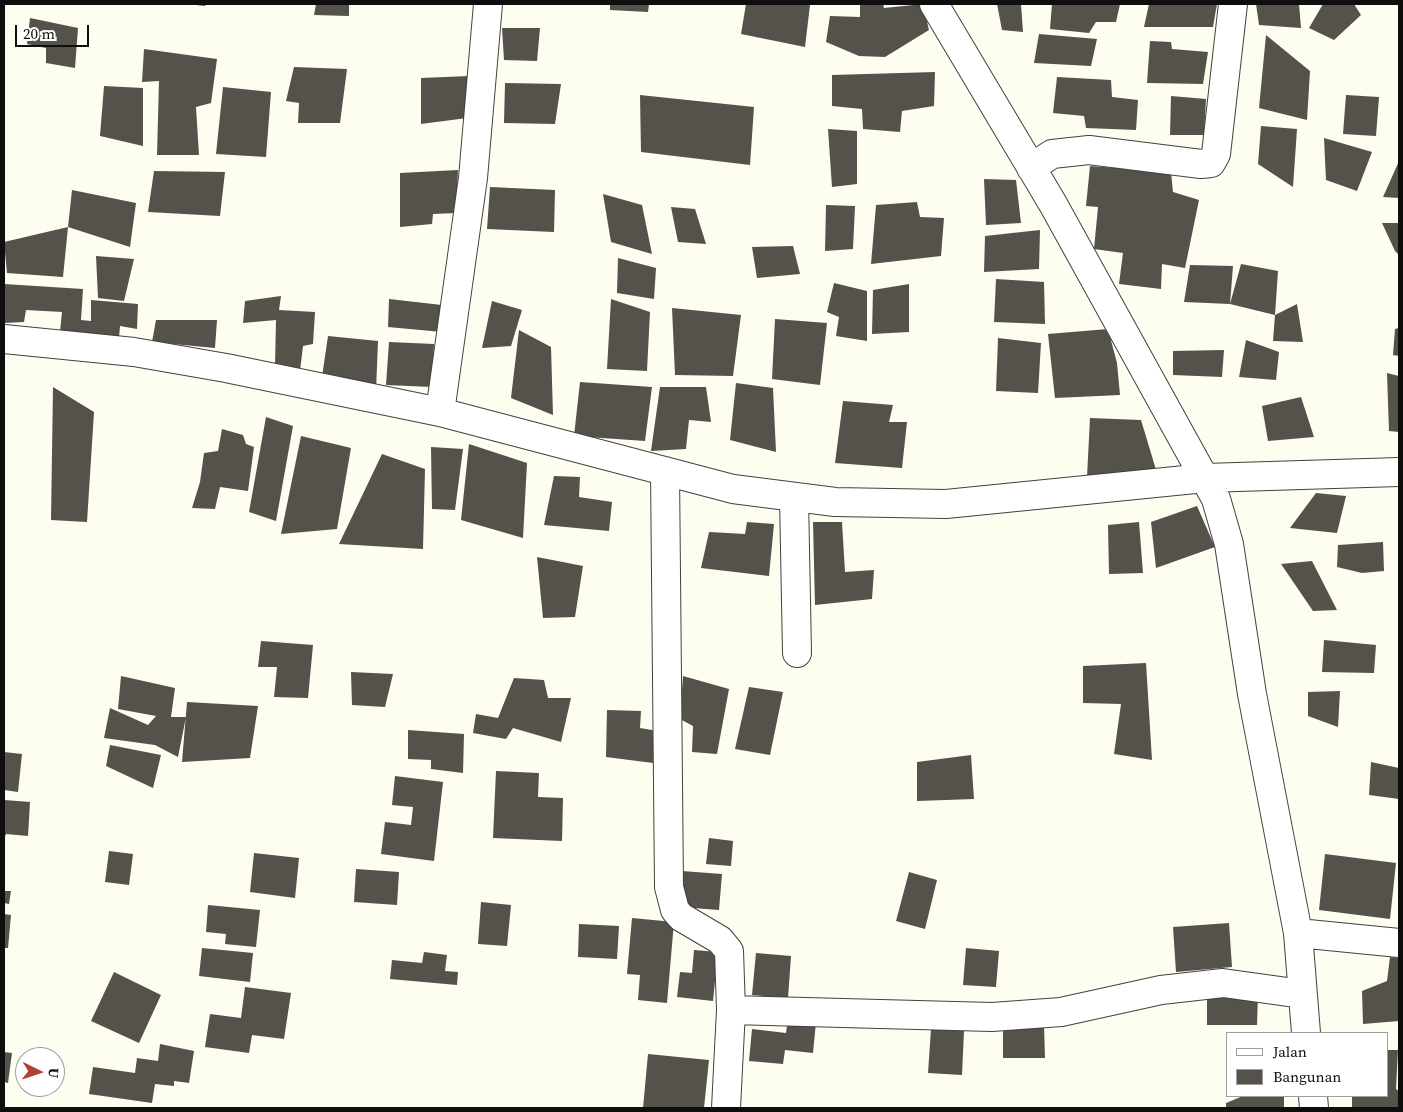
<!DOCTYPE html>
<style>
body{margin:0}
#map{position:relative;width:1403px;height:1112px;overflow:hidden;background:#fdfdf0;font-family:"Source Serif 4",serif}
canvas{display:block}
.frame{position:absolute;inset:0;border:5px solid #0e0e0e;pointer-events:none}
.legend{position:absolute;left:1226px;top:1032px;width:162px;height:65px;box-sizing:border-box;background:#fff;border:1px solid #9f9f9f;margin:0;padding:6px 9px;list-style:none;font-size:15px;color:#0e0e0e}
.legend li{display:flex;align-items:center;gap:10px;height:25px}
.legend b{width:25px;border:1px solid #9f9f9f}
.north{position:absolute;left:15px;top:1047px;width:50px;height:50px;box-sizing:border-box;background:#fff;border:1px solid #9f9f9f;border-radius:50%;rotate:94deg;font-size:14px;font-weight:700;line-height:20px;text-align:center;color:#0e0e0e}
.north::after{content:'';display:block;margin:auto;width:18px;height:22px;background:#af4335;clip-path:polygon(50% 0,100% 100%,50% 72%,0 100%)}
.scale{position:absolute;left:15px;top:25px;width:74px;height:22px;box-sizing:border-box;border:2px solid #0e0e0e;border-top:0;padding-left:6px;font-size:15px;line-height:18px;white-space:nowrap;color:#0e0e0e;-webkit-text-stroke:4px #fff;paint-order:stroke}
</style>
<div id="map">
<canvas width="1403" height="1112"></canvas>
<div class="frame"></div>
<ul class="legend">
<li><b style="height:6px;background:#fff"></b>Jalan</li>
<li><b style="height:14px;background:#55514b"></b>Bangunan</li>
</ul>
<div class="north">U</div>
<div class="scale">20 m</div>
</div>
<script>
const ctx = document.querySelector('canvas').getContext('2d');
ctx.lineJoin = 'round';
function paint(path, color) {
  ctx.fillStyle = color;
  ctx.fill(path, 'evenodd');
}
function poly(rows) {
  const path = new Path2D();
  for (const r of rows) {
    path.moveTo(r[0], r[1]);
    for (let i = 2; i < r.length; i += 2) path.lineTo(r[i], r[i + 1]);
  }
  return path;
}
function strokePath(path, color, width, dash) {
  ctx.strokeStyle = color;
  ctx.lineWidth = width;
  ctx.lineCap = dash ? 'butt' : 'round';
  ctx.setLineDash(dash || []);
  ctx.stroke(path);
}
const building = poly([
 [187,4,206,4,205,6],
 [316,4,349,4,349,16,314,15],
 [610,4,649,4,648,12,610,10],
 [746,4,810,5,805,47,741,34],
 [860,4,883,4,884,8,923,4,929,30,885,57,859,56,826,42,830,16,860,17],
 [997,4,1021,4,1023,32,1002,30],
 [1052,4,1120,4,1116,22,1096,22,1089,33,1050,29],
 [1149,4,1217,4,1213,27,1144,27],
 [1256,4,1299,4,1301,28,1259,25],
 [1323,4,1354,4,1361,15,1334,40,1309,28],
 [30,18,78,28,75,68,46,63,46,48,27,44],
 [502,28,540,28,537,61,504,60],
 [1039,34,1097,39,1091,66,1034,63],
 [1266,35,1310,71,1307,120,1259,108],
 [1150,41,1171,42,1172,49,1208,52,1203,84,1147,83],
 [144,49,217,59,211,103,196,107,199,155,157,155,159,81,142,82],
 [294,67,347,69,340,123,298,123,299,103,286,101],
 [935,72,934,106,902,111,900,132,863,129,862,109,832,106,832,75],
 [469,76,467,118,421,124,421,78],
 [1057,77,1111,80,1112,97,1138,100,1136,130,1086,128,1084,116,1053,113],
 [505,83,561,84,555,124,504,123],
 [104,86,143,88,143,146,100,136],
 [223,87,271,92,266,157,216,154],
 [640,95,754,107,750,165,641,152],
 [1346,95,1379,97,1376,136,1343,134],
 [1171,96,1206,99,1204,135,1170,135],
 [1261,126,1297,129,1293,187,1258,164],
 [828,129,857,131,857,184,832,187],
 [1324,138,1372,152,1357,191,1326,180],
 [1399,161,1399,198,1383,197],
 [1090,166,1171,172,1173,192,1199,200,1185,268,1162,264,1161,289,1119,284,1123,253,1094,249,1098,207,1086,206],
 [458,170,456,213,433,214,432,224,400,227,400,173],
 [154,171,225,172,220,216,148,212],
 [984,179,1016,180,1021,223,986,225],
 [490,187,555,190,554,232,487,229],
 [72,190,136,203,130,247,68,227],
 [603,194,642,205,652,254,611,242],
 [917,202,920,217,944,218,941,256,871,264,876,205],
 [826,205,855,206,853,249,825,251],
 [671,207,695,209,706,244,678,242],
 [1382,223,1399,223,1399,255,1395,251],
 [68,227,63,277,7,273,4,242],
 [1040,230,1039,269,984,272,985,236],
 [793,246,800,274,757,278,752,247],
 [96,256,134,259,124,301,98,298],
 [618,258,656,268,654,299,617,293],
 [1241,264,1278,271,1275,315,1230,304,1184,302,1190,265,1233,266,1230,304],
 [996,279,1044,282,1045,324,994,322],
 [834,283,867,291,867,341,836,336,839,317,827,312],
 [4,284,83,289,81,320,91,321,91,300,138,304,137,329,120,326,118,350,60,332,62,312,26,310,24,322,4,323],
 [909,284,909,332,872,334,873,290],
 [281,296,279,310,315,312,313,344,303,346,300,371,275,366,276,320,243,323,245,301],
 [389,299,442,305,442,332,388,327],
 [611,299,650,312,647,371,607,369],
 [492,301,522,310,511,346,482,348],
 [1297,304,1303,342,1273,341,1275,315],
 [672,308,741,315,733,376,675,375],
 [775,319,827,323,820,385,772,379],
 [156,320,217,320,215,348,152,342],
 [1399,328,1399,356,1393,355,1395,329],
 [1108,329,1117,363,1120,395,1055,398,1048,334],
 [519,330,551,347,553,415,511,398],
 [328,336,378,341,376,391,322,377],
 [998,338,1041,343,1038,393,996,391],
 [1246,340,1279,352,1276,380,1239,377],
 [389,342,434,344,432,387,386,385],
 [1224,350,1222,377,1173,375,1173,351],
 [1387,373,1399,376,1399,432,1389,431],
 [580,382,652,387,645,441,574,436],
 [736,383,773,388,776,452,730,440],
 [53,387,94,412,87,522,51,520],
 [660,387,706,387,711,422,689,420,686,449,651,451],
 [1301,397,1314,437,1268,441,1262,406],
 [843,401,893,405,889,422,907,422,902,468,835,463],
 [266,417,293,426,276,521,249,512],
 [1090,418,1141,420,1157,473,1087,477],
 [222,429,243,435,246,444,254,447,248,491,220,487,215,509,192,508,200,482,204,453,218,451],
 [301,436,351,448,337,529,281,534],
 [469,444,527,463,523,538,461,520],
 [431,447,463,449,455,510,432,509],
 [382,454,425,469,423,549,339,544],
 [554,476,580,477,579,497,612,502,609,531,544,525],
 [1316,493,1346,496,1337,533,1290,528],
 [1197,506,1215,547,1156,568,1151,522],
 [747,522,774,524,769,576,701,568,709,532,745,534],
 [813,522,842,522,845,572,874,570,872,599,815,605],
 [1139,522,1143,573,1109,574,1108,525],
 [1383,542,1384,571,1362,573,1337,567,1338,545],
 [537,557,583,566,575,617,543,618],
 [1312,561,1337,610,1313,611,1281,564],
 [1324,640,1376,645,1374,673,1322,672],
 [261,641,313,645,308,698,274,697,277,667,258,667],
 [1146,663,1152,760,1114,754,1121,704,1083,703,1083,666],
 [351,672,393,674,385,707,352,705],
 [121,676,175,688,171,717,186,717,178,757,155,745,104,738,110,708,148,725,156,716,118,709],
 [683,676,729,689,717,754,692,752,693,726,680,719],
 [514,678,544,680,548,698,571,698,561,742,513,728,506,739,473,733,476,714,498,718],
 [749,687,783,692,770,755,735,749],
 [1340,691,1338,727,1308,716,1308,692],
 [187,702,258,706,250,758,182,762],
 [607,710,641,711,640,728,664,732,661,764,606,757],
 [408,730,464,734,463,773,431,769,431,760,408,759],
 [110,745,161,755,153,788,106,766],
 [4,752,22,754,18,792,4,790],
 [971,755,974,799,917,801,917,762],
 [1371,762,1399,768,1399,799,1369,795],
 [496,771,539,773,538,797,563,798,562,841,493,838],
 [395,776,443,782,434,861,381,854,385,822,411,825,413,807,392,805],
 [4,800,30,802,28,836,6,834,4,839],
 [709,838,733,841,731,866,706,864],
 [109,851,133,854,129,885,105,882],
 [254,853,299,858,295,898,250,892],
 [1325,854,1396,863,1390,919,1319,910],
 [356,869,399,872,397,905,354,902],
 [682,871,722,874,719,910,680,907],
 [909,872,937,880,925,929,896,921],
 [4,891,11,891,9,904,4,903],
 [481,902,511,905,507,946,478,944],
 [208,905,260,910,256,947,225,944,226,934,206,932],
 [4,914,11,915,8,948,4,948],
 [632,918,674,922,667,1003,638,1000,640,975,627,974],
 [1229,923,1232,967,1176,972,1173,927],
 [579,924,619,926,617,959,578,957],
 [202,948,253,953,250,982,199,976],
 [966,948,999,951,996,987,963,985],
 [694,950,718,952,713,1001,677,997,680,972,692,973],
 [424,952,447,955,445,971,458,972,457,985,390,979,392,960,422,963],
 [756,953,791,956,788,998,752,995],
 [1390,957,1399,958,1399,1021,1363,1024,1362,991,1387,981],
 [114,972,161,995,139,1043,91,1021],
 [245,987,291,993,284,1039,252,1035,249,1053,205,1047,210,1014,241,1018],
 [1207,993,1258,993,1257,1025,1207,1025],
 [788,1019,816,1022,813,1053,785,1050,783,1064,749,1061,752,1029,786,1033],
 [1003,1024,1044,1024,1045,1058,1003,1058],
 [931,1029,964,1031,962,1075,928,1073],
 [160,1044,194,1051,189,1083,174,1081,174,1086,155,1084,152,1103,89,1094,93,1067,135,1073,137,1058,158,1061],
 [1387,1050,1398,1050,1396,1089,1399,1091,1399,1108,1352,1108,1352,1096,1387,1096],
 [4,1052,12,1053,8,1083,4,1082],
 [648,1054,709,1060,704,1108,643,1108],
 [1243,1096,1284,1096,1284,1108,1226,1108,1226,1103]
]);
const minor = poly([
 [934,4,1053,204,1216,499,1229,544,1252,694,1298,933,1306,1033],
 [1031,168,1052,154,1089,150,1201,164,1211,163,1216,154,1233,4],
 [4,339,134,352,226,368,440,412,733,489,835,502,946,504,1205,478,1399,472],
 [440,412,473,178,488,4],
 [665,471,669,887,675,910,681,917,720,940,729,951,731,1010,726,1108],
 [794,497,797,653],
 [1298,933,1399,943],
 [731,1010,992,1017,1061,1012,1161,990,1223,983,1302,994],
 [1313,1096,1314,1108]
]);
paint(building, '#55514b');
strokePath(minor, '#414141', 30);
strokePath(minor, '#fff', 28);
</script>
